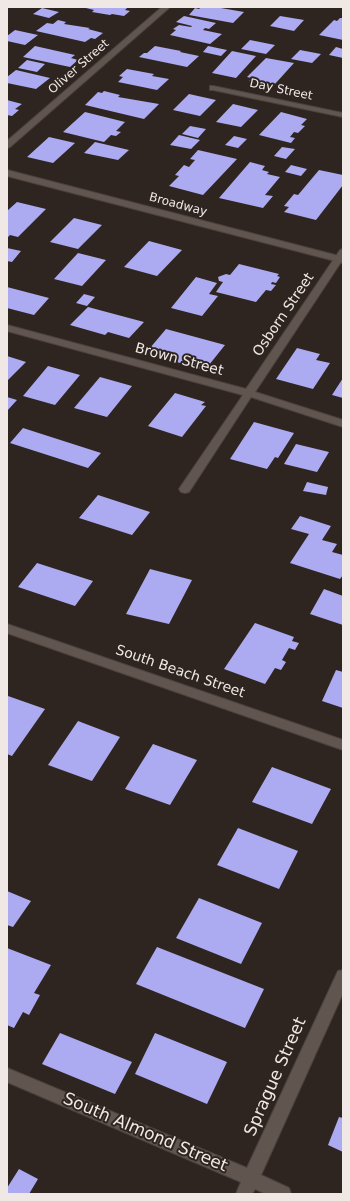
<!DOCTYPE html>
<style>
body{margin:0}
#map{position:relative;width:350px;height:1201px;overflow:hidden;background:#2f2520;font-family:"DejaVu Sans",sans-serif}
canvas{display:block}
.frame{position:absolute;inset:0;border:8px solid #efe8e5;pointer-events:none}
</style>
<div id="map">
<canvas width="350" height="1201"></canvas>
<div class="frame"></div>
</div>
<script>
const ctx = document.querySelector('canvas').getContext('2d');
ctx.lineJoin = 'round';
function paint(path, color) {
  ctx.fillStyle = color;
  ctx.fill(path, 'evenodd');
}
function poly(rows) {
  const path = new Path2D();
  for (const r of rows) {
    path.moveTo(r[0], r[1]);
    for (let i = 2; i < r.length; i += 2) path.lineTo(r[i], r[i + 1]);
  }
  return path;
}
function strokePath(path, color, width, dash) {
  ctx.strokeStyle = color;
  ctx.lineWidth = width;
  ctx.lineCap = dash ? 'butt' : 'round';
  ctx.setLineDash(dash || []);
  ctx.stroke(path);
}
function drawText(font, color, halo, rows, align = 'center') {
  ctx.font = font + ' "DejaVu Sans",sans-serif';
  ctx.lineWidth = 4;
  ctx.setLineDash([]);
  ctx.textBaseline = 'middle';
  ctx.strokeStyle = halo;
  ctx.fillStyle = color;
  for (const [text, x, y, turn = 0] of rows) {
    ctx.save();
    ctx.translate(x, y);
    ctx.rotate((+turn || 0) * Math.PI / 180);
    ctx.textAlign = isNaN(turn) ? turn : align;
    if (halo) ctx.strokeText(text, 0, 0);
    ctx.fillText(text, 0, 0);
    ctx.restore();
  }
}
const building = poly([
 [82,7,128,7,125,10,130,11,124,16,112,14,110,15,92,12,94,10],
 [201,7,215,7,244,12,233,23,189,15,195,8,199,9],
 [42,8,59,12,49,18,33,14],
 [184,16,216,23,209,29,205,28,203,30,222,34,210,44,170,35,176,30,173,29,179,25,191,27,192,26,176,22],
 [280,16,304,20,294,31,270,26],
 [340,18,343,18,343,40,319,35,334,20,337,21],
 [58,20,66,22,64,24,90,28,88,29,103,33,95,39,91,38,85,42,36,31,47,23,53,24],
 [15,30,38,35,25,45,7,41,7,36],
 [250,40,275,45,266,54,241,49],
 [35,46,75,55,71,58,78,60,70,67,23,57],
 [155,46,181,51,180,52,199,56,187,67,139,57,144,53,147,53],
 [208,46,227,50,221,56,203,52],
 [336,47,343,49,343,58,329,55],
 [300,50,321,54,312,63,291,59],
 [232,51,256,56,236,78,212,73],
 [266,58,294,63,275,84,270,83,269,85,249,81,251,78,247,77],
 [27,60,45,64,37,72,18,68],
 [127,69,154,74,152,76,169,79,157,90,118,82,123,77,119,76],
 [16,70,50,78,36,89,7,83,7,77],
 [104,91,120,95,118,97,159,104,144,119,85,105,98,92,102,93],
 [189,94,216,100,200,116,173,110],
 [7,100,22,104,15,109,19,110,12,116,7,115],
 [233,104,258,110,241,127,216,122],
 [85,112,125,122,116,131,121,132,116,136,111,135,104,142,63,132],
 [281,112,307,119,301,125,305,126,298,133,294,132,290,137,295,138,291,143,259,135],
 [190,126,206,129,198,138,182,134],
 [179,135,200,140,191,149,170,145],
 [234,136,247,139,238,148,225,145],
 [49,137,75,143,53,163,27,157],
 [95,142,129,150,118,160,84,153],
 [282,147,295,149,286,159,274,156],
 [198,150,237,159,203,195,169,186,179,176,175,175,184,165,189,167,195,160,190,159],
 [250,162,265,166,262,170,269,172,267,174,280,177,265,195,273,196,263,208,219,198],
 [291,165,307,169,301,176,285,172],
 [319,170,343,175,343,185,316,220,284,212,289,207,284,206,294,194,298,195],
 [17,202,46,209,18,237,10,235,7,238,7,211],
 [74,218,102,225,78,249,50,242],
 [149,241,182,250,157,276,124,267],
 [7,248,21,251,12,262,7,261],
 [78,253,106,260,82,286,54,279],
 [239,264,279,274,277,276,280,277,276,283,272,282,271,284,276,285,271,291,266,290,256,302,216,292,223,282,219,281,218,277,226,274,230,275],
 [196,277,217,283,209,294,218,296,202,316,171,308],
 [7,287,49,298,34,315,7,308],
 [84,294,95,297,87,306,76,303],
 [88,307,144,322,129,338,108,332,105,335,70,325],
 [166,329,225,345,205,370,159,357,164,352,150,348],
 [297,348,320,354,316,360,330,363,313,389,276,379],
 [7,356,26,362,7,381],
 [48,366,80,375,55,405,23,396],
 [100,377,132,386,107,417,74,408],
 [343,378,343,398,332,395],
 [175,393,205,402,201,405,206,406,182,437,148,426],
 [7,397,17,400,7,411],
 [254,422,294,433,278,458,275,457,267,469,230,459],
 [23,428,101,453,88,468,10,443],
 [296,444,329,452,317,472,284,464],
 [307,482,328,487,326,495,303,491],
 [98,495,150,512,132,535,79,518],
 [300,516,331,526,322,540,337,544,332,552,343,555,343,575,340,579,290,563,309,534,291,529],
 [37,563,93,581,75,606,18,587],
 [150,569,192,580,169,624,126,614],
 [324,589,343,596,343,625,310,614],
 [255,623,294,637,292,641,299,643,295,650,289,648,282,660,286,662,281,670,275,668,265,684,224,669],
 [336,670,343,672,343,708,322,701],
 [8,696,45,709,12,756,7,754,7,697],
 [78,721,120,737,92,781,48,765],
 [153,744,197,760,170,805,125,789],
 [272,767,331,789,312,824,252,802],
 [238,828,298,851,279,889,217,865],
 [7,891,31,901,13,927,7,925],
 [199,898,262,923,241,964,176,938],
 [157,947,264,989,245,1028,136,984],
 [7,948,51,965,34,993,40,995,29,1015,23,1012,14,1028,7,1025],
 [60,1033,132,1062,115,1094,42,1064],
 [155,1033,227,1062,207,1104,135,1074],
 [339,1117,343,1118,343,1152,328,1145],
 [19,1169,38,1179,29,1194,7,1194,7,1188]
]);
const street = poly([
 [162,7,170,7,10,147,7,148,7,141,162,7],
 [210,86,213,86,343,113,343,117,213,90,210,90,210,86],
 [343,249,343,259,255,392,343,420,343,427,251,397,189,492,185,493,181,492,179,489,243,395,7,331,7,325,246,389,340,250,343,249],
 [7,624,343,740,343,750,7,633,7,624],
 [343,970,343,993,261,1175,289,1188,291,1194,266,1194,255,1189,252,1194,236,1194,241,1182,7,1082,7,1068,247,1168,338,971,343,970]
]);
const secondary = poly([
 [7,170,343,257,343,263,7,176,7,170]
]);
const farStreetnames = [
 ["Oliver Street",79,67,-41],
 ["Day Street",281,90,12],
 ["Broadway",178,205,15]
];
const streetNames = [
 ["Osborn Street",284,315,-56],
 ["Brown Street",179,360,15],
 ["South Beach Street",180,672,19]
];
const nearStreetnames = [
 ["Sprague Street",276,1077,-66],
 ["South Almond Street",145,1133,23]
];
paint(building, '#acaaf0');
strokePath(street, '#4b423f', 2);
strokePath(secondary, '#4b423f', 2);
paint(street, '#60554f');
paint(secondary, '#60554f');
drawText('12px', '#efe8e5', '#2f2520', farStreetnames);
drawText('14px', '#efe8e5', '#2f2520', streetNames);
drawText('17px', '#efe8e5', '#2f2520', nearStreetnames);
</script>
